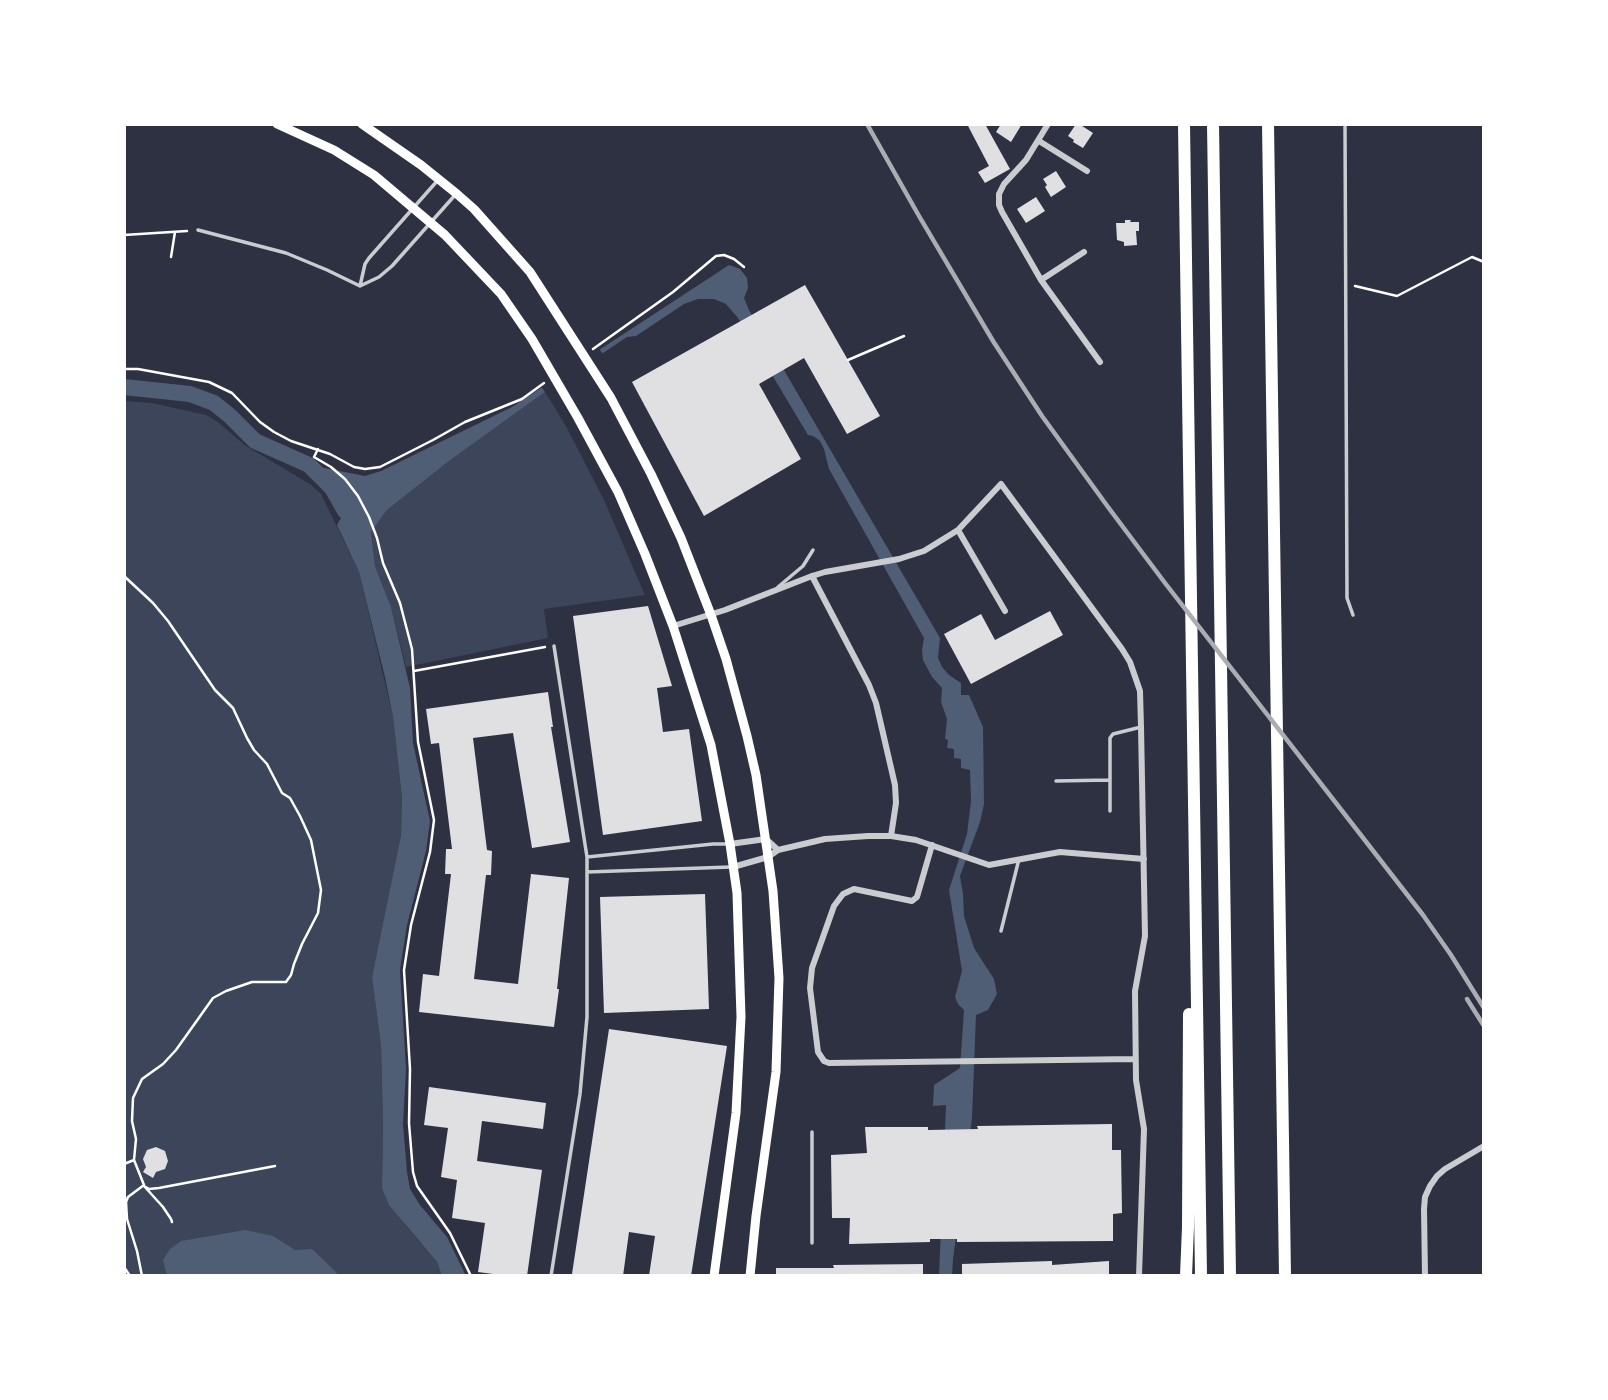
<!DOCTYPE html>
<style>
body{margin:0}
#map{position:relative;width:1608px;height:1400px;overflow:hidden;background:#2d3142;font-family:"Fira Sans",sans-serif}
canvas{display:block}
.frame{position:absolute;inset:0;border:126px solid #fff;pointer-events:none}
</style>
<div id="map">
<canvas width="1608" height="1400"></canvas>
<div class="frame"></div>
</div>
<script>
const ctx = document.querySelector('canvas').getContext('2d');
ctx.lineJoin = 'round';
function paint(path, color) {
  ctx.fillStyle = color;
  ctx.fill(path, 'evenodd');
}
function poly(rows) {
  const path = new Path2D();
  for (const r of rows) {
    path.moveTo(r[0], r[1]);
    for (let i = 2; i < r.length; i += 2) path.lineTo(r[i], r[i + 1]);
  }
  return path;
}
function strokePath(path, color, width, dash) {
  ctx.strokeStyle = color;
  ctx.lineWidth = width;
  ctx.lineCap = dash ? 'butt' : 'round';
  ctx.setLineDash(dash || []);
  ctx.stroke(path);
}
const green = poly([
 [545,392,566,426,604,500,645,595,544,609,548,638,406,667,391,607,375,566,371,532,387,510,449,461],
 [124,401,152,403,206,415,218,422,246,446,310,484,321,494,359,572,393,717,402,799,401,835,372,977,381,1046,383,1125,382,1188,406,1226,437,1262,442,1276,124,1276]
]);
const water = poly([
 [729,265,740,269,747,278,748,288,744,298,749,310,940,638,938,658,942,667,949,675,961,683,961,695,969,695,983,727,984,804,980,822,960,876,963,894,964,916,974,948,994,979,997,994,988,1010,976,1015,972,1118,953,1259,952,1276,939,1276,946,1105,933,1106,934,1085,960,1068,964,1010,958,1004,955,997,962,971,949,890,967,834,971,801,970,770,961,768,961,759,954,758,954,749,947,748,948,740,945,739,947,719,941,702,942,688,932,677,923,660,922,650,924,638,829,469,824,449,820,441,813,436,808,435,738,318,726,304,714,299,698,299,684,304,636,336,627,337,545,392,449,461,387,510,371,532,375,566,391,607,410,688,413,743,430,821,426,851,407,925,400,970,406,1069,403,1124,407,1172,410,1189,420,1205,447,1237,466,1276,442,1276,437,1262,389,1205,382,1188,383,1125,381,1046,372,977,401,835,402,798,393,717,385,677,359,572,337,525,345,511,332,488,309,465,365,476,381,471,512,407],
 [245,1230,273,1236,295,1250,312,1249,340,1276,167,1276,163,1260,170,1249,181,1241]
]);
const pier = poly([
 [597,346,605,357,547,395,540,385]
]);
const canal = poly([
 [124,387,190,394,214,403,230,416,255,441,309,465,332,488,345,511]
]);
const building = poly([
 [967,124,985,124,1010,169,985,183,978,172,989,166],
 [1001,124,1022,124,1011,142,996,132],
 [1076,124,1079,124,1093,133,1083,148,1073,142,1074,140,1068,136],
 [1056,171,1066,187,1051,197,1045,187,1047,185,1043,179],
 [1036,197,1045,211,1026,223,1017,209],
 [1125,220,1131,220,1130,222,1139,222,1139,231,1136,231,1137,245,1124,246,1124,242,1117,240,1116,223,1125,223],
 [805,285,880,416,847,434,804,358,759,384,801,459,704,516,632,382],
 [648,606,672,686,657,688,663,732,689,729,702,821,603,835,573,616],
 [1050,611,1063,635,971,684,944,634,981,614,995,640],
 [548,692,553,727,551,727,570,842,532,848,513,733,473,738,487,850,492,851,491,875,486,875,474,979,518,984,531,874,569,878,557,989,559,989,554,1027,419,1012,423,974,439,976,451,874,445,874,446,849,452,849,439,743,431,744,426,709],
 [705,894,709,1009,604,1013,600,897],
 [609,1029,727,1046,691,1276,649,1276,655,1236,629,1232,623,1276,572,1274],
 [429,1087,546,1103,543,1129,482,1121,477,1161,542,1170,527,1276,508,1276,478,1272,485,1223,452,1218,457,1180,441,1177,448,1128,424,1125],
 [1112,1124,1112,1150,1121,1150,1122,1213,1113,1214,1113,1241,957,1242,957,1239,930,1239,930,1242,849,1244,850,1218,832,1218,831,1155,867,1153,865,1127,928,1127,928,1130,978,1129,977,1126],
 [156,1147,165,1151,168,1161,165,1169,156,1172,153,1178,143,1172,146,1167,143,1159,147,1150],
 [1052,1261,1052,1265,1109,1261,1109,1276,962,1276,962,1264],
 [923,1264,923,1276,776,1276,776,1268,834,1268,833,1265]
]);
const path = poly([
 [124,235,187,231],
 [171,257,175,232],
 [1355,286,1397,296,1472,257,1484,262],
 [593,349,673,292,716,256,724,255,734,259,744,267],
 [848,360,904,336],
 [124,369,138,369,209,382,232,393,260,422,274,432,291,441,330,454,354,467,365,469,380,467,433,440,465,422,522,399,544,383],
 [318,449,314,457,331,467,345,479,358,496,369,517,377,538,383,563,400,603,412,649,418,742,434,820,430,852,411,925,404,970,410,1069,409,1123,413,1172,417,1186,450,1233,471,1276],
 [124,576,153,603,168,621,215,690,233,708,247,738,254,750,267,764,282,793,290,798,300,816,311,840,321,890,318,913,302,944,294,964,291,975,286,982,252,982,226,991,213,998,176,1050,163,1064,142,1079,133,1098,132,1121,136,1139,134,1160],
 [414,671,545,647],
 [124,1164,134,1160,144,1185,128,1197],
 [128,1197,126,1202,127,1219,137,1251,142,1276],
 [172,1222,171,1219,163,1207,144,1186,149,1189,159,1188,275,1166],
 [124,1267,130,1276]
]);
const service = poly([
 [1345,124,1347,598,1353,615],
 [198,230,286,253,327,270,360,286],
 [360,286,365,264,369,258,438,180],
 [360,286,379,277,392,266,456,194],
 [778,587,803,566,813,550],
 [1056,781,1109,780],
 [1110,811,1110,738,1113,734,1141,727],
 [587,857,713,844,727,844],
 [587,872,731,867],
 [1001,931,1019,859],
 [812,1243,812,1132],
 [551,1276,580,1094,587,1017,587,857,554,646]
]);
const minor = poly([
 [1048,124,1026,160,1004,184,999,194,999,205,1002,212,1041,280,1100,362],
 [1039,141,1087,171],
 [1041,280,1084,252],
 [958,530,1005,611],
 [812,576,869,685,876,703,895,785,896,803,891,836],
 [673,626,725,610,812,576,825,572,899,559,924,551,958,530,1001,484,1122,649,1130,662,1140,691,1141,727,1145,936,1135,991,1136,1080,1144,1129,1139,1276],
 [730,844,766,839,778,850],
 [932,845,917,897,912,901,854,889,843,894,834,906,812,968,810,988,818,1052,824,1061,829,1063,1135,1059],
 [733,867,768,857,778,850,825,839,868,836,891,836,916,840,989,865,1060,852,1144,859],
 [1425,1276,1424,1209,1425,1197,1430,1186,1437,1176,1445,1169,1484,1146]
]);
const secondary = poly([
 [277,124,334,150,374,175,445,235,501,294,532,339,578,418,618,492,645,554,673,626,711,745,730,844,737,893,741,1017,736,1113,714,1276],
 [362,124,421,165,457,194,474,209,530,272,611,398,651,474,681,538,711,615,726,659,747,736,756,775,773,891,779,978,776,1072,756,1216,750,1276]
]);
const motorway = poly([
 [1184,124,1201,1276],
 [1213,124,1230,1276],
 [1268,124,1285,1276],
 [1186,1276,1188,1227,1189,1014]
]);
const rail = poly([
 [867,124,919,216,993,341,1042,416,1108,507,1165,583,1423,915,1451,955,1484,1008],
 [1467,999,1484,1026]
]);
paint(green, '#3c4559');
paint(water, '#4f5d75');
paint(pier, '#2d3142');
strokePath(canal, '#4f5d75', 16);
paint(building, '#e0e0e3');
strokePath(path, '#fff', 2.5);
strokePath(service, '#caccd0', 3.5);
strokePath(minor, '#caccd0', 6);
strokePath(secondary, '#fff', 9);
strokePath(motorway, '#fff', 12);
strokePath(rail, '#abadb3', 4.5);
</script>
